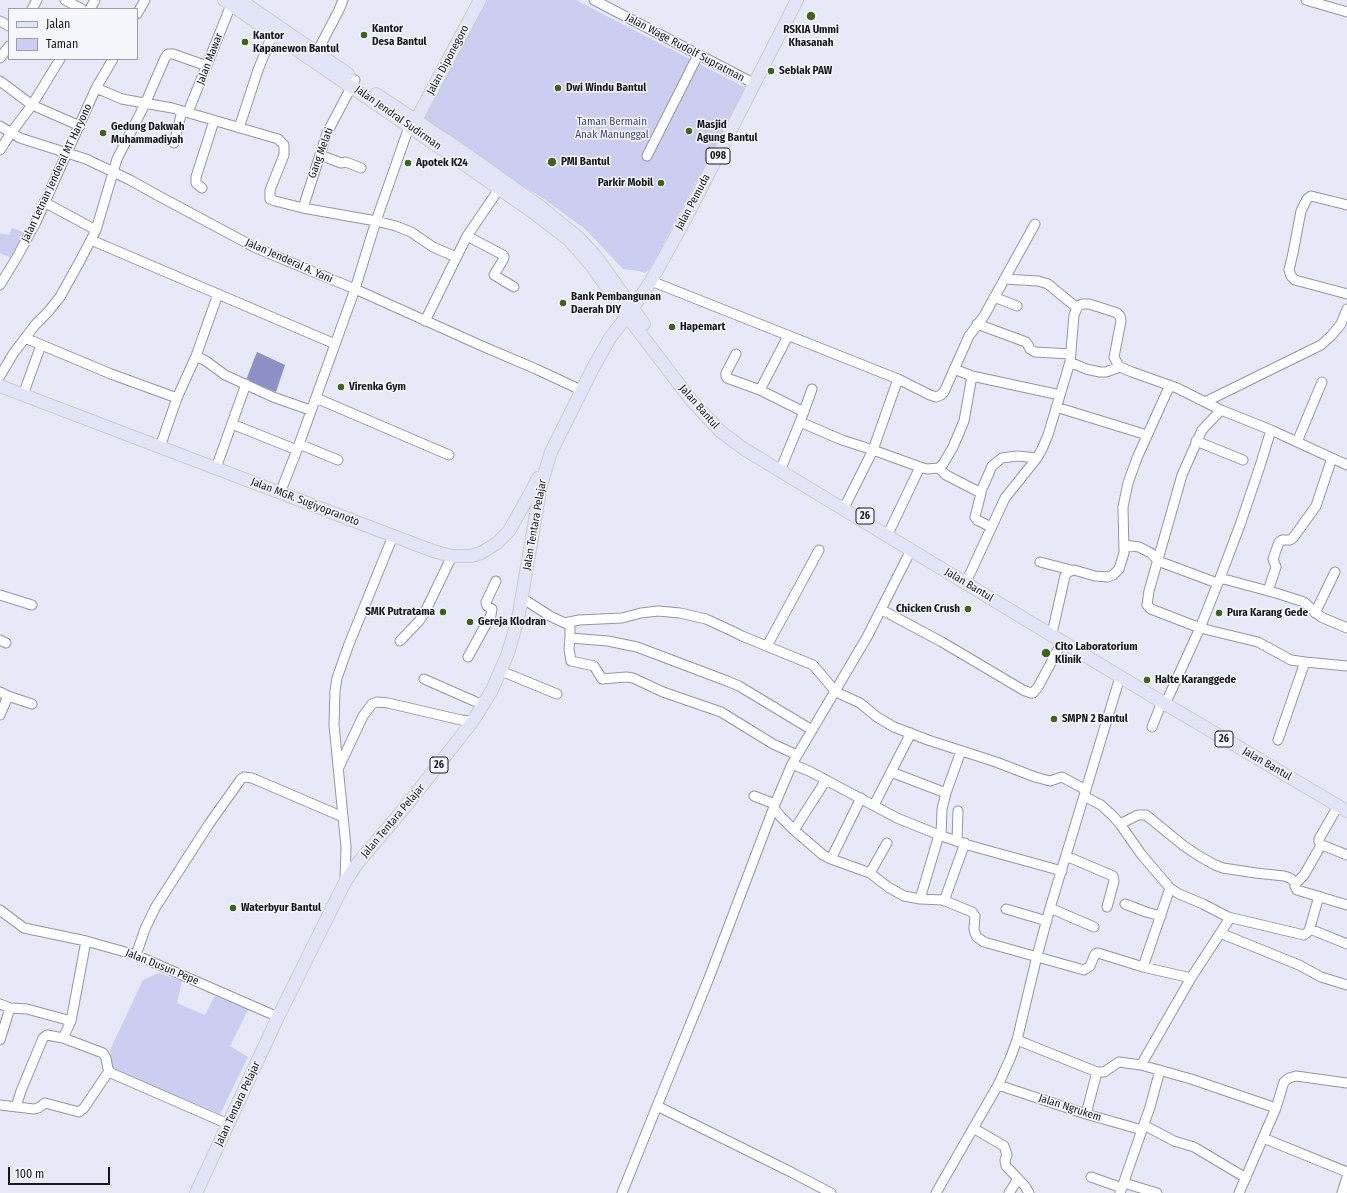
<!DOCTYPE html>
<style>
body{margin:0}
#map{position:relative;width:1347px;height:1193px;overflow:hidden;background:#e7e9f8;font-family:"Fira Sans Condensed",sans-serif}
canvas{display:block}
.legend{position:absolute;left:8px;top:8px;width:130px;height:52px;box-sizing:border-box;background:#f6f7fd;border:1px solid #9d9ea3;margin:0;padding:5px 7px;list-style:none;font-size:12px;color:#17181d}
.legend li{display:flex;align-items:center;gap:8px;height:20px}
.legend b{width:20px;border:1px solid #9d9ea3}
.scale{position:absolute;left:8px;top:1167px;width:102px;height:18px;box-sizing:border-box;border:2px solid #17181d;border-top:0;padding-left:5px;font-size:12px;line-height:14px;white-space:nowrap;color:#17181d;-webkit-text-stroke:3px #f6f7fd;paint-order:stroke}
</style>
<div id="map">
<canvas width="1347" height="1193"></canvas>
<ul class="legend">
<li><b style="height:5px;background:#e2e4f7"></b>Jalan</li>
<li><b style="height:11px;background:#cbcef1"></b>Taman</li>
</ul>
<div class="scale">100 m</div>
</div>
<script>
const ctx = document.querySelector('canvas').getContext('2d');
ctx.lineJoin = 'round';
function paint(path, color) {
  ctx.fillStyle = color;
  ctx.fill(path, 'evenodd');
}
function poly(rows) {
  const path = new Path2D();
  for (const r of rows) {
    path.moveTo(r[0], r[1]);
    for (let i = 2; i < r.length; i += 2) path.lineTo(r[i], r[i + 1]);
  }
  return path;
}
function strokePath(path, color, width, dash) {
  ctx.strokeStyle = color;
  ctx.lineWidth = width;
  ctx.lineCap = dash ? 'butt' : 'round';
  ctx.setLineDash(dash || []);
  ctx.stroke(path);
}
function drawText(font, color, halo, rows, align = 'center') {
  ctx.font = font + ' "Fira Sans Condensed",sans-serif';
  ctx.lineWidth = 3;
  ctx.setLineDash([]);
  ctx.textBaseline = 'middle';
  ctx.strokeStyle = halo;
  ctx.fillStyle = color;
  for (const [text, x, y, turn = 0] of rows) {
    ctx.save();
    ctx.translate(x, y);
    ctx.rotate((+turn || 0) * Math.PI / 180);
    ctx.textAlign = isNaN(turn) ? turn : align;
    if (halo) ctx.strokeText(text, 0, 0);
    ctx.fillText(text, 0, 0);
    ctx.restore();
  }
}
const green = poly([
 [480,0,576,0,746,88,650,269,645,273,639,271,623,269,585,229,544,199,418,119],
 [12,228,26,233,14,259,0,253,0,233,9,235],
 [159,973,182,981,177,1003,195,1011,205,1015,215,996,249,1008,230,1046,248,1057,220,1114,113,1069,110,1050,143,980]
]);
const water = poly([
 [257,352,285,365,276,392,246,380]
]);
const minor = poly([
 [65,0,82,9],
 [594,0,755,84],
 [1306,0,1347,12],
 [32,9,37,0],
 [90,9,95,0],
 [137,14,145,0],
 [0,21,9,26],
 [317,52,339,10,343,0],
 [0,58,9,46],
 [0,81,32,105,80,126],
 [96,88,122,99,172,108,278,139,284,145,284,155,270,190,270,199,275,201,303,208,376,221,396,226,411,232,433,247,456,257],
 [188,112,231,5],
 [0,126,20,138,86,159,130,180,157,195,256,248,355,289,482,346,536,369,581,390],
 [239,128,258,70,273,33],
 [174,143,182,111],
 [0,150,11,133,32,105,60,59],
 [320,155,341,163,346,162,361,168],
 [647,156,698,55],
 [202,188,196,183,196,177,214,121],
 [44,202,96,230],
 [1347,205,1311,196,1307,199,1301,211,1293,253,1289,270,1291,276,1295,280,1347,294],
 [303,208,327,133,355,80],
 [467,236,503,255,504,257,503,260,494,275,514,287],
 [91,240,335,344],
 [1004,279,1038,281,1048,284,1077,308],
 [651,281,898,379,930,395,936,397,941,395,944,392,969,336,984,316,1035,224],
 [0,285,17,257,36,222,96,88,113,59],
 [994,297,1017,306],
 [425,321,467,236,499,189],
 [977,324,1026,342,1028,345,1030,349,1035,352,1071,354],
 [25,338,111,374,177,398],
 [736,354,726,373,726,376,727,378,760,390,804,412],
 [196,356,206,361,225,375,273,397,310,410],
 [1070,362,1086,369,1100,372,1106,372,1120,367],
 [954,369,972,376,1060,395],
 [0,376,13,354,35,325,48,312,60,297,81,259,96,230,117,159,145,104,165,58,168,54,173,54,207,66],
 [760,390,788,336],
 [23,395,41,345],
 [316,398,449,455],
 [1205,402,1321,345,1331,336,1341,324,1347,309],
 [1056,407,1147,435],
 [1221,410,1202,430,1182,475,1149,591,1147,605,1151,609,1200,628,1258,642,1291,660,1305,662,1347,666],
 [800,422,842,440,873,450,920,467,927,469,939,468,943,464,953,447,964,421,972,376],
 [232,424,297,450],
 [1196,441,1243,460],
 [1297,442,1322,382],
 [299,444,338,460],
 [160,447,177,398,196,356,218,294],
 [782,466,800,422,812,389],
 [216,468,246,384],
 [939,468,946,475,981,493,975,517,977,520,991,527],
 [982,489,992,466,1002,458,1017,456,1037,458],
 [280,493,297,450,355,289,376,221,409,127],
 [846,504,873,450,898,379],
 [887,536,920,467],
 [1124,545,1139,547,1151,553,1158,561,1217,583],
 [1040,562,1071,570],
 [968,578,1005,498,1037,458,1042,449,1048,435,1070,362,1074,315,1078,306,1082,304,1089,304,1102,308,1117,313,1120,316,1121,321,1114,357,1117,363,1120,367,1132,372,1177,388,1221,410,1271,430,1347,465],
 [1220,578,1276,593,1304,602,1321,617,1347,628],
 [1268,591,1276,567,1273,559,1279,542,1282,540,1290,540,1293,538,1316,506,1332,458],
 [0,595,32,605],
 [522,598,550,616,569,625,570,628,570,638,608,641,637,647,727,681,739,686,812,730],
 [882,610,942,642,1023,690,1031,693,1033,693,1038,687,1062,642],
 [1315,613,1335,572],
 [565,623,579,620,622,618,641,613,658,611,680,613,706,619,732,631,742,636,813,665,836,692,860,703,877,717,894,727,928,740,996,762,1035,777,1050,781,1062,777,1086,790],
 [1053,629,1065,576,1068,572,1074,570,1095,576,1108,577,1113,575,1119,569,1124,553,1123,507,1128,483,1137,458,1170,385],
 [570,638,569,649,571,661,594,666,602,679,626,677,633,678,663,692,721,712,773,744,797,755],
 [0,640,6,643],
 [400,641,419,621,425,612,452,556],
 [767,646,819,550],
 [468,657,491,615,492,609,487,606,486,602,496,581],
 [501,671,557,694],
 [424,679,483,705],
 [0,692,8,696,32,704],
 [1168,698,1200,628,1220,578,1240,525,1260,466,1271,430],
 [0,715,8,696],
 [1152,727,1162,702],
 [1278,740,1305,662],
 [792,764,809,771,897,818,939,835,968,845,1062,871],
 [339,767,363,716,372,704,377,702,388,703,461,720,473,721],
 [891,772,946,793,942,809,941,835],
 [946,793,961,751],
 [754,796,775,804],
 [1084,796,1101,805,1113,816,1120,824,1141,854,1170,888,1179,894,1203,904,1228,917,1304,935,1309,931,1319,896],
 [874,805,911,733],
 [774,808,780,816,794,830,823,855,831,859,870,873,888,887,904,896,920,899,943,900,972,912,975,916,974,929,975,933,977,937,984,942,1084,970,1090,966,1095,954,1098,953,1143,967,1191,978],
 [1120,824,1138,815,1146,815,1184,846,1199,856,1215,865,1223,868,1256,873,1284,876,1290,878,1296,883],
 [794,830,826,780],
 [957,841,958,811],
 [1321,845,1319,842,1319,839,1338,806],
 [1347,855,1322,845,1320,847,1304,875,1296,883,1295,886,1297,890,1347,905],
 [1066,856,1113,876,1114,881,1107,907],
 [831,859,861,798],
 [870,873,887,843],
 [345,882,346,847,334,725,335,691,337,678,349,644,393,536],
 [920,899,939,835],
 [944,901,965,843],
 [1125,904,1146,912,1161,916],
 [1050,908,1094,927],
 [1006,909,1047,921],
 [0,910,24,928,86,941,136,955,278,1017],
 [1310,929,1347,944],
 [1220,933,1299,965,1321,977,1347,985],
 [136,955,145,929,155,908,209,824,241,779,244,777,252,778,343,817],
 [1143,967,1170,888],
 [0,1004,10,1008,27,1009,71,1021],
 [63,1038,103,1053,106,1058,108,1069,111,1073,228,1124],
 [0,1040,10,1008],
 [1017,1040,1097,1072,1104,1072,1119,1062,1141,1065,1191,1079,1276,1108],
 [1141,1065,1191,978,1230,918],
 [998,1085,1086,1114,1142,1130],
 [0,1105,34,1109,38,1108,45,1103,79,1112,84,1108,109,1071],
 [16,1107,21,1091,43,1038,47,1035,63,1038,71,1021,86,941],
 [1086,1114,1097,1072],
 [1144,1125,1174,1141,1194,1147,1246,1178],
 [973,1128,1004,1146,1007,1155,1005,1160,1006,1166,1025,1186,1029,1193],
 [1263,1138,1347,1172],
 [1091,1177,1122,1188],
 [1124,1183,1157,1193],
 [622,1193,657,1106],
 [831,1193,791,1172,657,1106,709,978,775,804,792,764,867,637,911,550],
 [936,1193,998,1085,1010,1059,1017,1040,1037,956,1050,908,1120,677],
 [1009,1193,1018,1179],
 [1120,1193,1150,1107,1160,1070],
 [1239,1193,1276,1108,1284,1082,1289,1078,1296,1076,1347,1083],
 [1342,1193,1347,1177]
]);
const major = poly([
 [224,0,458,160,534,213,569,240,591,265,627,316,691,400,720,431,744,449,1162,702,1347,811],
 [240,0,348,74],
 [376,94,462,151,538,205,579,238,598,259,644,324],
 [416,120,480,0],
 [0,386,433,551,452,556,471,556,481,553,497,543,509,531,531,492,538,478],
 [196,1193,278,1017,345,882,357,864,406,806,473,721,492,690,508,653,518,619,541,485,551,452,593,368,610,338,630,312,651,281,687,216,797,0]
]);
const markers = [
 [811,16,5,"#406219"],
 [364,35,4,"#406219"],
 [245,42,4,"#406219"],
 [771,71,4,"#406219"],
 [558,88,4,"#406219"],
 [689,131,4,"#406219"],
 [103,133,4,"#406219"],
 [552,162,5,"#406219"],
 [408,163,4,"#406219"],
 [661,183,4,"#406219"],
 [563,303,4,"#406219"],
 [672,327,4,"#406219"],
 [341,387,4,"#406219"],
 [968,609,4,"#406219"],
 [443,612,4,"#406219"],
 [1219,613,4,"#406219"],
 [470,622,4,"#406219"],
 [1046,653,5,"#406219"],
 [1147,680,4,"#406219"],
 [1054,719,4,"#406219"],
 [233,908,4,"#406219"]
];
const shields = [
 [718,156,24],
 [865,516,18],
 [1224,739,18],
 [439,765,18]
];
const shieldNames = [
 ["098",718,156],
 ["26",865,516],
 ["26",1224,739],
 ["26",439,765]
];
const poiNames = [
 ["Kantor",372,29],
 ["Desa Bantul",372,42],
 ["RSKIA Ummi",811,30,"center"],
 ["Khasanah",811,43,"center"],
 ["Kantor",253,36],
 ["Kapanewon Bantul",253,49],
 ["Seblak PAW",779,71],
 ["Dwi Windu Bantul",566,88],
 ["Masjid",697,125],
 ["Agung Bantul",697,138],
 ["Gedung Dakwah",111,127],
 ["Muhammadiyah",111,140],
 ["PMI Bantul",561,162],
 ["Apotek K24",416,163],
 ["Parkir Mobil",653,183,"right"],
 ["Bank Pembangunan",571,297],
 ["Daerah DIY",571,310],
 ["Hapemart",680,327],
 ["Virenka Gym",349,387],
 ["Chicken Crush",960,609,"right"],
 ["SMK Putratama",435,612,"right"],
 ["Pura Karang Gede",1227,613],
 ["Gereja Klodran",478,622],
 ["Cito Laboratorium",1055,647],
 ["Klinik",1055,660],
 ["Halte Karanggede",1155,680],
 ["SMPN 2 Bantul",1062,719],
 ["Waterbyur Bantul",241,908]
];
const streetNames = [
 ["Jalan Wage Rudolf Supratman",685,48,28],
 ["Jalan Mawar",210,59,-69],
 ["Jalan Diponegoro",448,60,-62],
 ["Jalan Jendral Sudirman",398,118,35],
 ["Gang Melati",321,153,-70],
 ["Jalan Letnan Jenderal MT Haryono",57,173,-65],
 ["Jalan Pemuda",693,202,-62],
 ["Jalan Jenderal A. Yani",289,261,24],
 ["Jalan Bantul",699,407,49],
 ["Jalan MGR. Sugiyopranoto",305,502,21],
 ["Jalan Tentara Pelajar",535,525,-80],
 ["Jalan Bantul",969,585,31],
 ["Jalan Bantul",1267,764,30],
 ["Jalan Tentara Pelajar",393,821,-50],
 ["Jalan Dusun Pepe",162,967,22],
 ["Jalan Tentara Pelajar",238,1104,-65],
 ["Jalan Ngrukem",1070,1108,18]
];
const parkNames = [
 ["Taman Bermain",612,122],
 ["Anak Manunggal",612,135]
];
paint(green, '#cbcef1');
paint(water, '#8c90c5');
strokePath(minor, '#9495a4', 11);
strokePath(major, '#cccccd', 14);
strokePath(minor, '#fff', 9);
strokePath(major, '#e2e4f7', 12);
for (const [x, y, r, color] of markers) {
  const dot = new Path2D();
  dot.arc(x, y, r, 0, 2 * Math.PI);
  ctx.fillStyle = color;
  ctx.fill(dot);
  strokePath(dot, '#f6f7fd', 1.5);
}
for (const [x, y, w] of shields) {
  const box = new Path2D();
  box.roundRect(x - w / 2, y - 8, w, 16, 3);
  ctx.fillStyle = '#f6f7fd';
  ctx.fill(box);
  strokePath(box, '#17181d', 1);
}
drawText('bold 10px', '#17181d', null, shieldNames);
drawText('bold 11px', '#17181d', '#f6f7fd', poiNames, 'left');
drawText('11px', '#17181d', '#f6f7fd', streetNames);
drawText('11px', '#424184', '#f6f7fd', parkNames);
</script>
